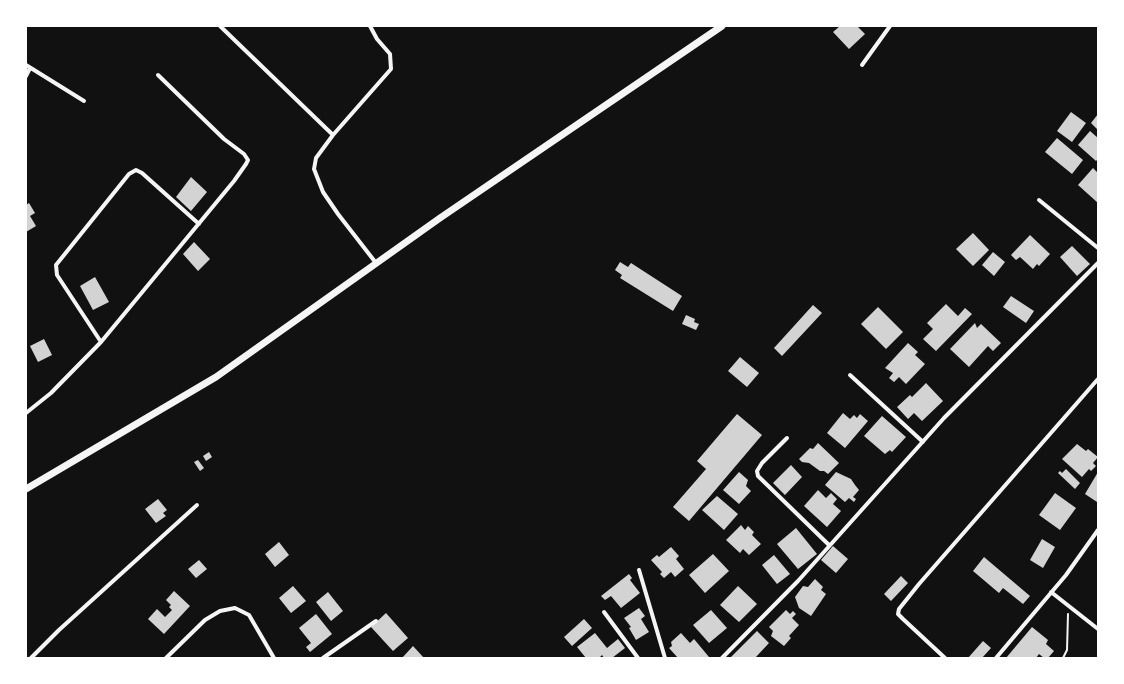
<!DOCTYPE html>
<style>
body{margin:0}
#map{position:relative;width:1124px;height:684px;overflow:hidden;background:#111;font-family:"Sofia Sans Condensed",sans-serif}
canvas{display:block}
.frame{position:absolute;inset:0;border:27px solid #fff;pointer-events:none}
</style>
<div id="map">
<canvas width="1124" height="684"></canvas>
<div class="frame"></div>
</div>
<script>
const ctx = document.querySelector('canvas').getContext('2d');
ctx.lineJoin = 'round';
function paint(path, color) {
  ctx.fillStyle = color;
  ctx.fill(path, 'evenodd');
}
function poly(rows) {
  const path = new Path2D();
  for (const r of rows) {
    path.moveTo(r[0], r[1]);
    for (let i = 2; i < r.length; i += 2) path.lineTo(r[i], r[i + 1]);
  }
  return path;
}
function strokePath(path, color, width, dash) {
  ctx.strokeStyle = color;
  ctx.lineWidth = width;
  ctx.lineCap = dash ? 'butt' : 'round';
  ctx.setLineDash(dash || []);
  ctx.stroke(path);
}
const building = poly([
 [840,26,857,26,865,34,849,49,833,32],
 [1071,112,1086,123,1072,142,1057,131],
 [1098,114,1098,130,1091,123],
 [1090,131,1098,138,1098,159,1096,161,1078,145],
 [1057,138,1083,160,1072,174,1045,152],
 [1093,168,1098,173,1098,203,1078,185],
 [191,177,207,192,191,211,176,197],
 [29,203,35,213,30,216,36,226,26,232,26,205],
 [973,233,989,250,973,266,956,249],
 [1030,235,1050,254,1039,266,1037,264,1033,269,1020,257,1016,260,1011,255],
 [194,242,210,259,198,271,183,254],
 [1072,246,1090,264,1077,276,1060,257],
 [993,252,1005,262,994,276,982,265],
 [620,262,628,267,631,263,682,296,673,311,620,278,622,275,615,270],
 [95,277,109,302,93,310,80,286],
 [1011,296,1034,311,1026,323,1003,307],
 [946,304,958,316,965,308,972,314,936,351,923,339,933,329,927,323],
 [813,305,822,313,782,356,774,348],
 [878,307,903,332,886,349,861,324],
 [686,315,695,319,694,322,699,324,696,330,682,324],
 [975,323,977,328,981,324,1001,343,993,351,988,346,969,367,950,349],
 [44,339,52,355,38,362,30,346],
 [908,343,918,352,915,355,925,364,906,384,899,377,894,382,889,378,893,373,885,368],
 [740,357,759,373,747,387,728,371],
 [926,383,943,401,922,421,914,413,908,419,897,407,910,395,912,397],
 [843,413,850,419,854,415,857,418,860,414,868,421,845,448,827,433],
 [737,414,762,435,689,521,673,507,706,469,697,461],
 [882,416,906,437,892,452,890,450,885,454,864,436],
 [818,443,839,463,828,474,824,471,820,471,809,463,802,462,799,459,810,448,813,449],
 [1077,444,1086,451,1088,449,1098,457,1093,463,1096,466,1091,471,1089,469,1082,477,1062,459],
 [209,452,212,457,206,461,203,456],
 [198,460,204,468,200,471,194,462],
 [791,465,802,477,785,495,773,483],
 [1066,469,1080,483,1075,489,1058,473,1060,471,1062,473],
 [739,472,748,480,746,486,751,491,739,504,723,490],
 [836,472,851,479,855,485,859,490,853,497,856,499,854,502,849,498,845,502,825,485],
 [1098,472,1098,500,1097,502,1085,494],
 [818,490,826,498,831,493,837,499,833,504,841,511,827,527,804,506],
 [1055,493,1076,508,1060,530,1039,515],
 [717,496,738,514,724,530,702,510],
 [158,499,167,510,163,513,166,516,156,523,145,509],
 [741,525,745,530,748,526,754,532,752,535,761,544,749,555,743,549,740,553,726,540],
 [796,528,817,554,798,569,777,544],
 [1042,539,1055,547,1043,568,1030,560],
 [279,542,289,555,275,567,265,554],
 [833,546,848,559,836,573,821,560],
 [671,547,679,556,676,559,684,569,675,577,671,572,664,578,660,574,662,572,651,560,657,555,659,557],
 [713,554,729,571,705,593,689,575],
 [774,555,790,574,777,584,762,565],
 [984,557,1030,596,1023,604,1003,588,999,593,973,571],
 [199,560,207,569,196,578,188,569],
 [629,574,632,578,630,580,640,593,621,608,611,596,605,600,601,596],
 [901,576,908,583,891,601,884,594],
 [815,579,823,587,821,590,826,594,811,616,799,608,795,597,803,586,808,587],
 [293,586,306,601,291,613,279,598],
 [738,586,757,604,739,622,720,605],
 [174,591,190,606,164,634,148,619,157,609,165,617,172,610,169,607,171,605,166,600],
 [328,592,343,611,331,621,316,602],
 [639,608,645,616,641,619,649,632,636,640,629,628,631,627,624,618],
 [711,610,727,628,709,643,693,625],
 [786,610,790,614,793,611,796,614,792,618,799,625,789,636,791,638,784,646,771,636,773,631,769,627],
 [386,613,408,638,393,651,371,627],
 [316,614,332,634,310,652,306,647,311,643,299,628],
 [584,619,592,628,572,646,564,637],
 [1032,627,1048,640,1046,644,1054,651,1048,658,1044,658,1039,654,1036,658,1006,658],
 [757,631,769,643,755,658,730,658],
 [595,633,607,648,618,639,625,648,612,658,604,658,602,655,599,658,586,658,577,647],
 [681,633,690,643,694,639,709,657,678,658,669,648,672,646,671,642],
 [983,641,991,648,982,658,968,658],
 [413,646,424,658,402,658]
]);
const path = poly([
 [1063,658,1067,650,1068,614]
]);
const minor = poly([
 [220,26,333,135],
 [370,26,377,39,390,54,391,69,333,135,316,158,314,169,323,192,338,214,376,263],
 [26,65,84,101],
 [862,65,890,26],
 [26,76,30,68],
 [1039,200,1098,248],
 [101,342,57,275,56,265,129,174,136,170,142,173,199,224],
 [850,375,923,442],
 [26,413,51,393,101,342,234,181,246,164,248,160,244,154,224,139,158,75],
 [787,438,762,463,757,471,758,476,829,545],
 [639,570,665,658],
 [1051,592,1098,629],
 [604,612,638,658],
 [31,658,59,630,197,505],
 [166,658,205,620,220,611,235,608,249,615,274,658],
 [323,658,376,621],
 [722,658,798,581,944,418,1098,263],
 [945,658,903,619,898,614,899,609,919,584,1098,379],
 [996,658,1066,575,1098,530]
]);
const tertiary = poly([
 [26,489,216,377,440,218,722,26]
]);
paint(building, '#d3d3d3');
strokePath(path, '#f5f5f5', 2);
strokePath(minor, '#f5f5f5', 4);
strokePath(tertiary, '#f5f5f5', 7);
</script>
